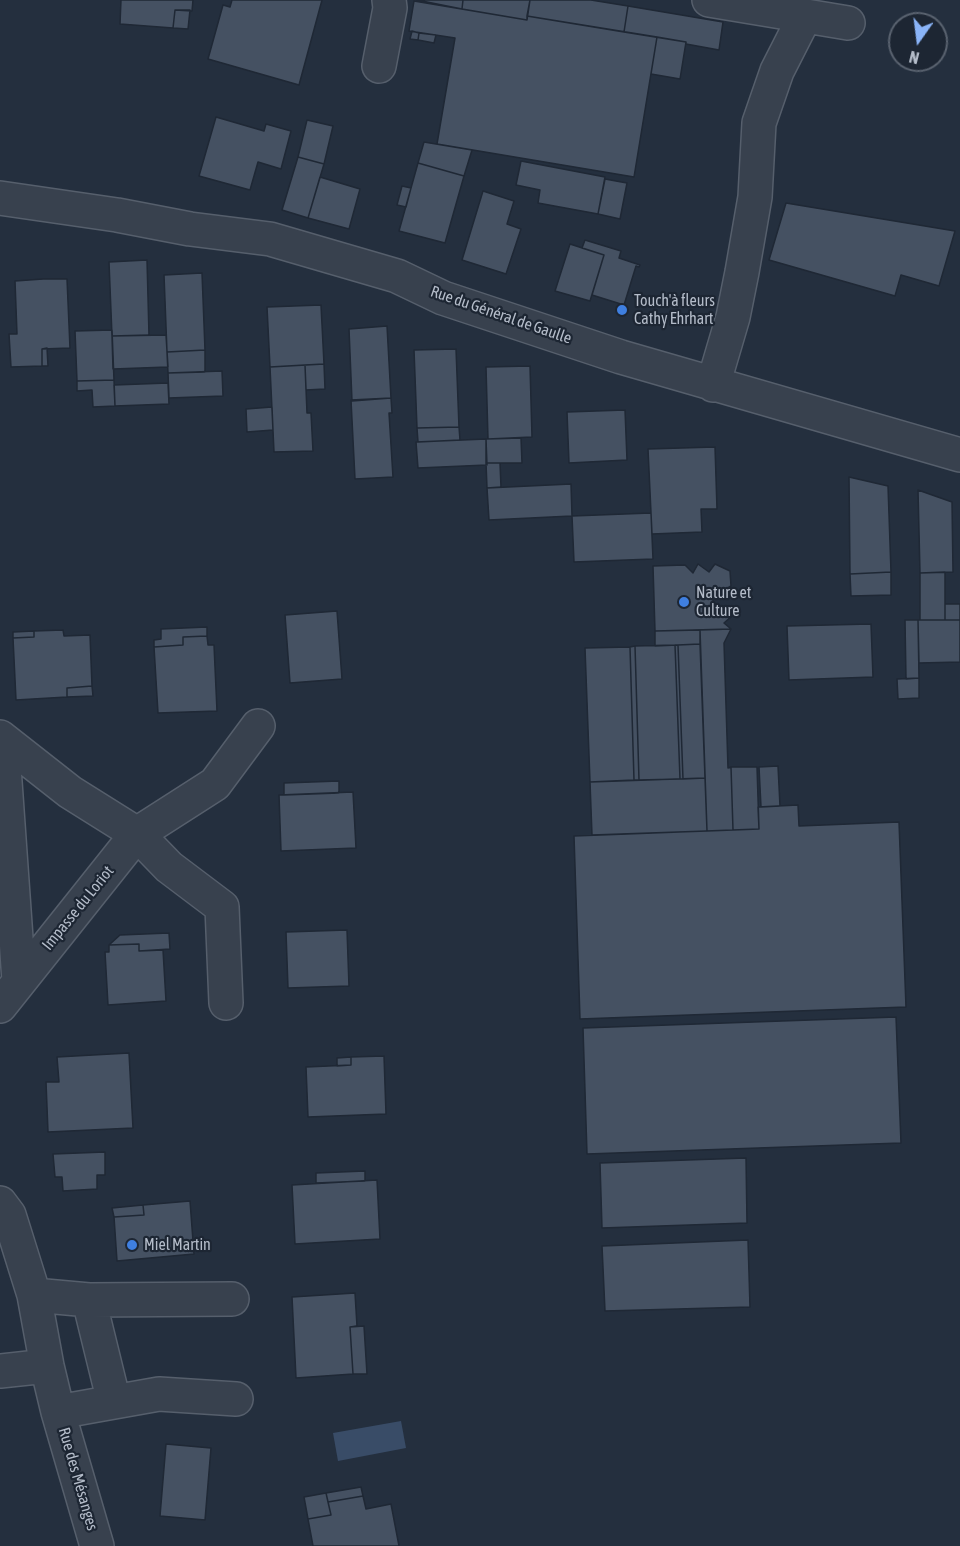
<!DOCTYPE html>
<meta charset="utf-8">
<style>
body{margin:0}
#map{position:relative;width:960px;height:1546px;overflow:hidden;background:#242f3e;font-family:"Asap Condensed",sans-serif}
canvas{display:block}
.north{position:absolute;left:888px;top:12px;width:60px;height:60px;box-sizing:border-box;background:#1d2633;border:2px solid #59626f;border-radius:50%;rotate:194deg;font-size:16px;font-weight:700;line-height:24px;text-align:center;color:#b4bcc9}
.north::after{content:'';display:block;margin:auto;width:21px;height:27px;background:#8ab4f8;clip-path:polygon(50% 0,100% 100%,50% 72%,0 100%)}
</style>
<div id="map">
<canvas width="960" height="1546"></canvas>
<div class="north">N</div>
</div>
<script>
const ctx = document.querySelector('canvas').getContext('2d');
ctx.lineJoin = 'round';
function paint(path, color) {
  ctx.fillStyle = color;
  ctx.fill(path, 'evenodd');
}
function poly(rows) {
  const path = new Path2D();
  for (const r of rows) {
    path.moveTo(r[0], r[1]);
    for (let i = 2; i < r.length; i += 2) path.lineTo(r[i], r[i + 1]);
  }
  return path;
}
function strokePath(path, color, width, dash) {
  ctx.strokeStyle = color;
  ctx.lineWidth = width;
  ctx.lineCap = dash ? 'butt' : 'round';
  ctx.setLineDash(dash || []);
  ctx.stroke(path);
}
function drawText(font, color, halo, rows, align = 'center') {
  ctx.font = font + ' "Asap Condensed",sans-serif';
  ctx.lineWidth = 4.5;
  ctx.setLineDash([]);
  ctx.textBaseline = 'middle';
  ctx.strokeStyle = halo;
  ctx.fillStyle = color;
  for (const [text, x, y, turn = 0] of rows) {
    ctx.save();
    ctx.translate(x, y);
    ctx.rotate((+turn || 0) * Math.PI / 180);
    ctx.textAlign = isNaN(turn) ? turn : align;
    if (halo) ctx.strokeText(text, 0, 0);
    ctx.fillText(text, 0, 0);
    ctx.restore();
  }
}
const water = poly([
 [401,1421,406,1448,338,1461,333,1433]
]);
const building = poly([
 [121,0,193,0,192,11,175,10,173,28,120,24,121,0],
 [232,0,322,0,299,85,208,59,223,5,230,7,232,0],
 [417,0,463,0,462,9,417,0],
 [463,0,530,0,527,20,462,9,463,0],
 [530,0,591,0,628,6,624,32,527,16,530,0],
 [414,1,527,20,527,16,657,37,634,177,437,144,455,38,409,31,414,1],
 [628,6,723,22,719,50,686,44,686,42,624,32,628,6],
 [175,10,190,10,188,29,173,28,175,10],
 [412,31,419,33,418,40,410,39,412,31],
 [419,33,436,35,434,43,418,40,419,33],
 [657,37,686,42,680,79,651,74,657,37],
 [216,117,264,131,266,124,291,131,281,169,258,162,250,190,199,176,216,117],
 [307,120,333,126,324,164,298,157,307,120],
 [424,142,472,150,464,176,418,163,424,142],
 [298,157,324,164,308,218,282,210,298,157],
 [521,161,605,177,598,214,538,203,540,190,516,185,521,161],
 [418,163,464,176,445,243,399,231,418,163],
 [320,177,360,189,349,229,308,218,320,177],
 [605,179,627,183,620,219,598,214,605,179],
 [402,186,411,188,406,207,397,205,402,186],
 [483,191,514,201,507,224,521,229,506,274,462,260,483,191],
 [786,203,955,231,939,286,901,275,895,296,769,260,786,203],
 [585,240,621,251,619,258,640,265,639,267,636,266,624,305,592,295,604,255,582,248,585,240],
 [570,244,604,255,590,301,555,291,570,244],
 [147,260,149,335,112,336,109,262,147,260],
 [202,273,205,350,167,352,164,275,202,273],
 [43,279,67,279,70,348,42,349,42,366,11,367,9,334,17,334,15,281,43,279],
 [321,305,324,364,270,367,267,307,321,305],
 [387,326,391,398,352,401,349,329,387,326],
 [112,330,114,380,77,381,75,331,112,330],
 [166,335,168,367,113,369,112,336,166,335],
 [47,348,48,366,42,366,42,349,47,348],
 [456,349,459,427,417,428,414,350,456,349],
 [205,350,205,372,168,373,167,352,205,350],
 [324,364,325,389,306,390,305,365,324,364],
 [305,365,307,413,311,413,313,451,274,452,270,367,305,365],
 [530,366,532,437,488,439,486,367,530,366],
 [222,371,223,396,169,398,168,373,222,371],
 [114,380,115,406,93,407,92,390,77,391,77,381,114,380],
 [168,383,169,404,115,406,114,385,168,383],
 [391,398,392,413,389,413,393,477,355,479,351,400,391,398],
 [272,407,273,430,247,432,246,409,272,407],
 [625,410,627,460,569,463,567,412,625,410],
 [459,427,460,440,418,442,417,428,459,427],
 [521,438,522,463,486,463,486,439,521,438],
 [486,439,487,465,418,468,416,442,486,439],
 [715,447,717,509,701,509,702,532,652,534,648,449,715,447],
 [486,463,500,463,501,487,487,488,486,463],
 [849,477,888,486,891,572,850,574,849,477],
 [571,484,572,516,489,520,487,488,571,484],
 [918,490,952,502,953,572,920,573,918,490],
 [651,513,653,559,574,562,572,516,651,513],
 [698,564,709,572,715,564,730,571,731,586,713,597,713,607,733,615,724,623,731,629,655,631,653,566,685,565,693,573,698,564],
 [891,572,891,595,851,596,850,574,891,572],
 [945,572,945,620,920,620,920,573,945,572],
 [945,604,960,604,960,620,945,620,945,604],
 [337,611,342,679,290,683,285,615,337,611],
 [905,620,918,620,919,678,906,679,905,620],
 [918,620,960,620,960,662,919,663,918,620],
 [871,624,873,677,789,680,787,626,871,624],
 [207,627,207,636,183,637,183,645,154,647,154,640,161,639,161,629,207,627],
 [731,629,724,643,728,768,731,767,733,830,707,831,700,630,731,629],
 [63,630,64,636,90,635,92,686,67,688,67,697,16,700,13,638,34,637,34,631,63,630],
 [700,630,700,644,655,646,655,631,700,630],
 [34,631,34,637,13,638,13,632,34,631],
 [207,636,208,645,214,645,217,711,158,713,154,647,183,645,183,637,207,636],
 [700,644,705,778,683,779,678,645,700,644],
 [675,645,678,645,683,779,680,779,675,645],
 [675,645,680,779,639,780,635,646,675,645],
 [635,646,639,780,634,780,630,647,635,646],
 [630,647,634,780,590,782,585,648,630,647],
 [919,678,919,698,898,699,897,679,919,678],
 [92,686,93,696,67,697,67,688,92,686],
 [778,766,780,806,761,807,759,767,778,766],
 [731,767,757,767,759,829,733,830,731,767],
 [705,778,707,831,592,835,590,782,705,778],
 [339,781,339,793,284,795,284,783,339,781],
 [353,792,356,848,281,851,279,795,353,792],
 [798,805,799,826,899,822,906,1007,580,1019,574,836,759,829,758,807,798,805],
 [347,930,349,986,288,988,286,932,347,930],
 [169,933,170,949,139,951,139,944,109,945,120,935,169,933],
 [139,944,139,951,163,950,166,1001,108,1005,105,952,109,952,109,945,139,944],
 [896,1017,901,1143,587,1154,583,1028,896,1017],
 [129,1053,133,1128,48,1132,46,1082,59,1082,57,1057,129,1053],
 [384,1056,386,1114,308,1117,306,1067,351,1065,351,1057,384,1056],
 [351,1057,351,1065,337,1066,337,1058,351,1057],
 [105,1152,105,1175,97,1175,97,1189,63,1191,62,1177,55,1177,53,1154,105,1152],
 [746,1158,747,1223,602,1228,600,1163,746,1158],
 [365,1171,365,1181,316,1183,316,1173,365,1171],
 [377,1180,380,1239,295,1244,292,1185,377,1180],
 [190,1201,194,1254,117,1261,114,1217,144,1215,143,1205,190,1201],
 [143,1205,144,1215,114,1217,112,1208,143,1205],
 [748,1240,750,1307,605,1311,602,1246,748,1240],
 [355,1293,357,1326,350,1327,353,1374,296,1378,292,1297,355,1293],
 [364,1326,367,1374,353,1374,350,1327,364,1326],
 [166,1444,211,1448,205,1520,160,1516,166,1444],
 [361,1487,363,1496,328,1502,326,1493,361,1487],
 [326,1493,331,1515,308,1519,304,1497,326,1493],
 [363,1496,366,1509,391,1504,399,1546,313,1546,308,1519,331,1515,328,1502,363,1496]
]);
const minor = poly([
 [709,0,848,23],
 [379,66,390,8,389,0],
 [0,198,117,215,190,229,270,239,397,276,443,298,621,357,960,455],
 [713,385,733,317,742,272,755,197,759,123,777,71,805,16],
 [0,737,70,792,137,834,169,867,222,907,226,1003],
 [2,739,19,981],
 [0,1006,137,834,215,784,258,726],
 [0,1203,9,1215,34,1295,47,1366,58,1412,97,1546],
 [34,1295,89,1300,114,1402,58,1412],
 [89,1300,232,1299],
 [0,1371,47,1366],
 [114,1402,159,1394,236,1399]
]);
const markers = [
 [622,310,6,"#3f7fe0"],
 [684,602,6,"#3f7fe0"],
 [132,1245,6,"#3f7fe0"]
];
const poiNames = [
 ["Touch'à fleurs",634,301],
 ["Cathy Ehrhart",634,319],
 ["Nature et",696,593],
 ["Culture",696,611],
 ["Miel Martin",144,1245]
];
const streetNames = [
 ["Rue du Général de Gaulle",501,315,19],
 ["Impasse du Loriot",78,908,-51],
 ["Rue des Mésanges",78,1479,74]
];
paint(water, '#394c67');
paint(building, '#455162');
strokePath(building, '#1f2835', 1.5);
strokePath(minor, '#565f6c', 36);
strokePath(minor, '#38414e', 33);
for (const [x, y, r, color] of markers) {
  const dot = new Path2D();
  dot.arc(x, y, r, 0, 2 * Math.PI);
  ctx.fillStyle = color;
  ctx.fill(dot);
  strokePath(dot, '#1d2633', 2);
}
drawText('16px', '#b4bcc9', '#1d2633', poiNames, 'left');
drawText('16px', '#b4bcc9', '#1d2633', streetNames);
</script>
